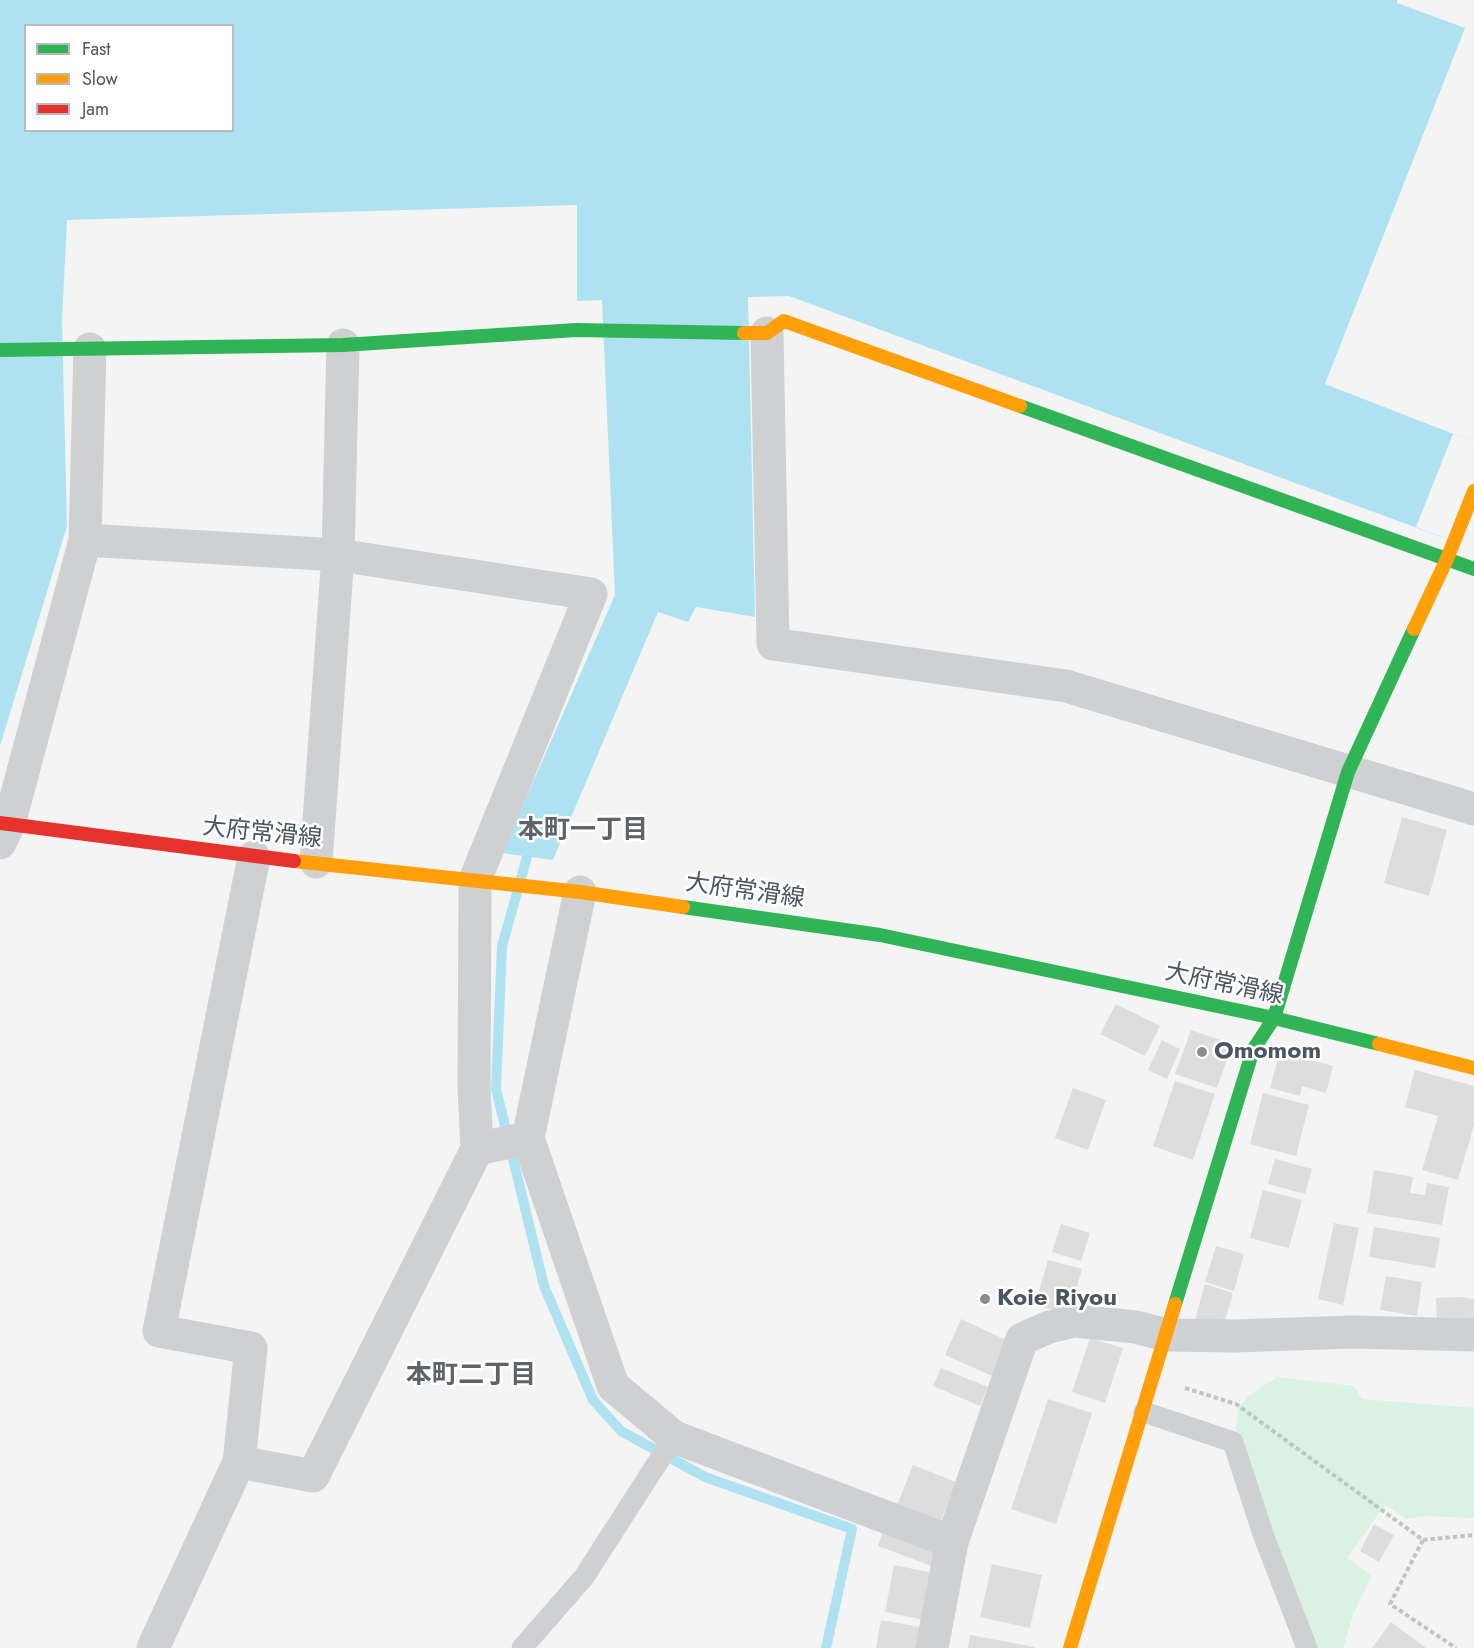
<!DOCTYPE html>
<meta charset="utf-8">
<style>
body{margin:0}
#map{position:relative;width:1474px;height:1648px;overflow:hidden;background:#f4f4f4;font-family:Jost,sans-serif}
canvas{display:block}
.legend{position:absolute;left:24px;top:24px;width:210px;height:108px;box-sizing:border-box;background:#fff;border:2px solid #b7bbc0;margin:0;padding:8px 10px;list-style:none;font-size:18px;color:#4a5661}
.legend li{display:flex;align-items:center;gap:12px;height:30px}
.legend b{width:30px;border:2px solid #b7bbc0}
</style>
<div id="map">
<canvas width="1474" height="1648"></canvas>
<ul class="legend">
<li><b style="height:8px;background:#30b455"></b>Fast</li>
<li><b style="height:8px;background:#ff9f0a"></b>Slow</li>
<li><b style="height:8px;background:#e5322d"></b>Jam</li>
</ul>
</div>
<script>
const ctx = document.querySelector('canvas').getContext('2d');
ctx.lineJoin = 'round';
function paint(path, color) {
  ctx.fillStyle = color;
  ctx.fill(path, 'evenodd');
}
function poly(rows) {
  const path = new Path2D();
  for (const r of rows) {
    path.moveTo(r[0], r[1]);
    for (let i = 2; i < r.length; i += 2) path.lineTo(r[i], r[i + 1]);
  }
  return path;
}
function strokePath(path, color, width, dash) {
  ctx.strokeStyle = color;
  ctx.lineWidth = width;
  ctx.lineCap = dash ? 'butt' : 'round';
  ctx.setLineDash(dash || []);
  ctx.stroke(path);
}
function drawText(font, color, halo, rows, align = 'center') {
  ctx.font = font + ' Jost,"Noto Sans JP",sans-serif';
  ctx.lineWidth = 5;
  ctx.setLineDash([]);
  ctx.textBaseline = 'middle';
  ctx.strokeStyle = halo;
  ctx.fillStyle = color;
  for (const [text, x, y, turn = 0] of rows) {
    ctx.save();
    ctx.translate(x, y);
    ctx.rotate((+turn || 0) * Math.PI / 180);
    ctx.textAlign = isNaN(turn) ? turn : align;
    if (halo) ctx.strokeText(text, 0, 0);
    ctx.fillText(text, 0, 0);
    ctx.restore();
  }
}
const green = poly([
 [1277,1377,1354,1386,1362,1399,1474,1408,1474,1518,1425,1516,1407,1519,1385,1505,1347,1558,1372,1576,1354,1612,1343,1648,1317,1648,1272,1544,1236,1431,1238,1408,1248,1396]
]);
const water = poly([
 [0,0,1397,0,1397,3,1465,28,1325,384,1474,442,1474,549,789,296,748,297,755,617,696,607,688,622,658,612,553,860,502,853,615,595,602,300,577,301,577,205,67,220,62,319,67,526,0,746],
 [26,26,232,26,232,130,26,130]
]);
const pier = poly([
 [1453,434,1474,442,1474,549,1416,527]
]);
const stream = poly([
 [527,857,502,946,496,1089,544,1286,593,1400,621,1431,705,1477,852,1529,826,1648]
]);
const building = poly([
 [1402,817,1447,830,1429,896,1384,883],
 [1116,1004,1160,1026,1145,1056,1100,1034],
 [1191,1030,1232,1044,1217,1088,1175,1074],
 [1162,1040,1180,1049,1167,1079,1148,1070],
 [1280,1051,1333,1066,1326,1093,1302,1086,1300,1096,1270,1088],
 [1415,1070,1474,1086,1474,1125,1458,1180,1422,1170,1438,1116,1405,1107],
 [1175,1081,1215,1094,1193,1160,1153,1146],
 [1073,1088,1106,1100,1088,1150,1055,1138],
 [1263,1093,1309,1105,1296,1156,1250,1144],
 [1275,1159,1312,1169,1305,1194,1268,1184],
 [1374,1170,1413,1177,1410,1193,1425,1195,1427,1183,1449,1187,1442,1225,1367,1213],
 [1263,1190,1302,1200,1289,1248,1250,1238],
 [1334,1223,1359,1228,1343,1305,1318,1299],
 [1061,1224,1090,1233,1081,1261,1052,1252],
 [1374,1227,1440,1238,1435,1268,1369,1257],
 [1216,1246,1244,1254,1234,1291,1205,1282],
 [1048,1260,1082,1269,1069,1314,1035,1305],
 [1386,1276,1422,1282,1417,1316,1380,1310],
 [1205,1284,1233,1293,1223,1328,1195,1320],
 [1460,1297,1474,1299,1474,1325,1437,1324,1436,1298],
 [961,1319,1008,1341,992,1376,945,1355],
 [1090,1338,1123,1348,1105,1403,1072,1392],
 [941,1368,988,1387,980,1406,933,1386],
 [1048,1399,1092,1413,1056,1524,1011,1509],
 [913,1465,956,1482,937,1530,894,1513],
 [1374,1524,1394,1535,1379,1562,1360,1551],
 [885,1525,941,1544,934,1567,878,1546],
 [992,1564,1042,1575,1030,1628,980,1617],
 [894,1565,933,1573,924,1620,885,1612],
 [881,1620,921,1627,918,1648,876,1648],
 [1391,1622,1426,1648,1372,1648],
 [970,1635,1035,1647,1035,1648,968,1648]
]);
const path = poly([
 [1185,1388,1236,1404,1423,1540,1390,1604,1456,1648],
 [1423,1540,1474,1535]
]);
const lane = poly([
 [1144,1412,1233,1442,1264,1537,1307,1648],
 [522,1648,584,1577,674,1437]
]);
const street = poly([
 [767,333,773,644,1066,686,1474,809],
 [85,540,338,555,591,594,475,880,474,1087,477,1149],
 [0,843,9,824,85,540,90,349],
 [316,862,338,555,343,345],
 [580,892,528,1138,613,1386,674,1437,952,1542],
 [239,1462,313,1476,477,1149,528,1138],
 [153,1648,239,1462,251,1348,159,1331,254,857],
 [932,1648,952,1542,1022,1339,1049,1327,1075,1321,1136,1327,1166,1335,1234,1336,1352,1332,1474,1335]
]);
const fast = poly([
 [0,350,343,345,576,330,744,333],
 [1020,406,1474,569],
 [683,907,880,935,1274,1018,1379,1044],
 [1175,1304,1253,1050,1274,1018,1348,772,1414,629]
]);
const slow = poly([
 [744,333,767,333,784,321,1020,406],
 [1414,629,1447,559,1474,491],
 [294,861,580,892,683,907],
 [1379,1044,1474,1068],
 [1070,1648,1175,1304]
]);
const jam = poly([
 [0,823,294,861]
]);
const markers = [
 [1202,1052,6,"#868d94"],
 [985,1299,6,"#868d94"]
];
const streetNames = [
 ["大府常滑線",262,834,6],
 ["大府常滑線",745,892,8],
 ["大府常滑線",1224,985,12]
];
const poiNames = [
 ["Omomom",1214,1052],
 ["Koie Riyou",997,1299]
];
const neighbourhoodNames = [
 ["本町一丁目",583,832],
 ["本町二丁目",471,1377]
];
paint(green, '#d9f2e3');
paint(water, '#aee2f0');
paint(pier, '#f4f4f4');
strokePath(stream, '#aee2f0', 10);
paint(building, '#ddddde');
strokePath(path, '#bcc7c4', 4, [4.5, 3]);
strokePath(lane, '#ced0d2', 21);
strokePath(street, '#ced0d2', 33);
strokePath(fast, '#30b455', 14);
strokePath(slow, '#ff9f0a', 14);
strokePath(jam, '#e5322d', 14);
for (const [x, y, r, color] of markers) {
  const dot = new Path2D();
  dot.arc(x, y, r, 0, 2 * Math.PI);
  ctx.fillStyle = color;
  ctx.fill(dot);
  strokePath(dot, '#fff', 2);
}
drawText('24px', '#4a5661', '#fff', streetNames);
drawText('bold 24px', '#4a5661', '#fff', poiNames, 'left');
drawText('bold 26px', '#5f6368', '#fff', neighbourhoodNames);
</script>
